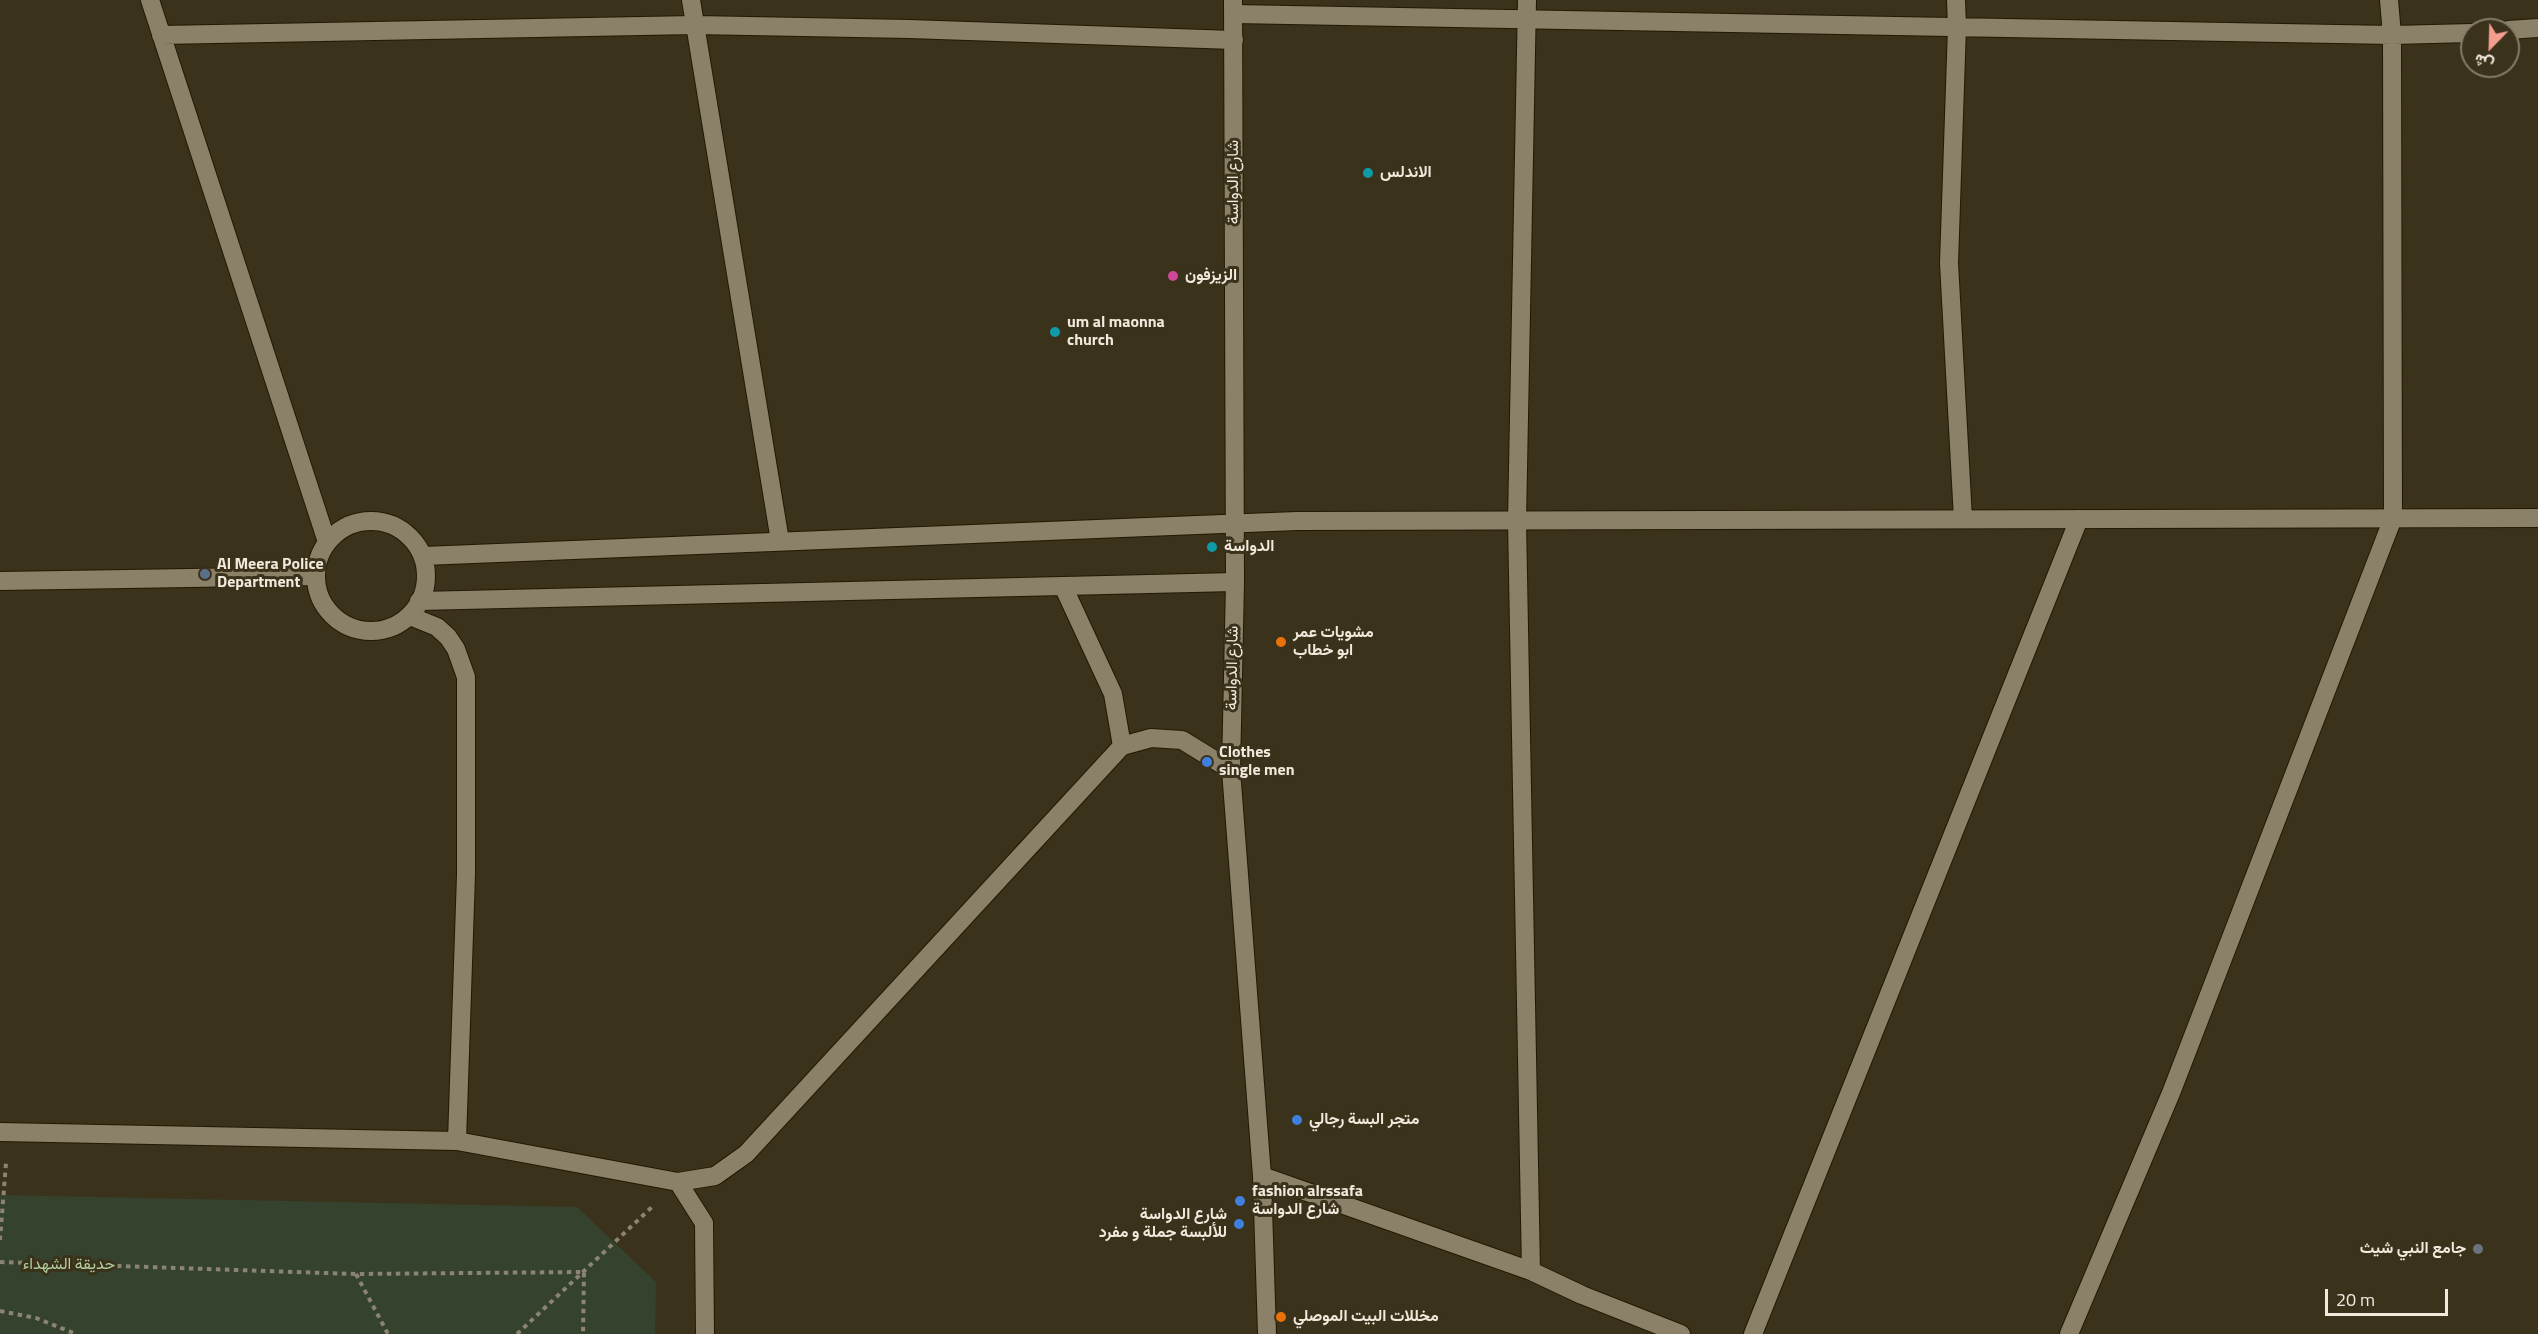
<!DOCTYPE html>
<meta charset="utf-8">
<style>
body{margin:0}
#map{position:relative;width:2538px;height:1334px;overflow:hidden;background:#3b321c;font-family:"Titillium Web",Vazirmatn,sans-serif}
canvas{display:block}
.north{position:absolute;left:2460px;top:18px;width:60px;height:60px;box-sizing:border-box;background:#3b321c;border:2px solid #837c69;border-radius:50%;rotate:203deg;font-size:16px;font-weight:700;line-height:24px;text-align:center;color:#f0eadd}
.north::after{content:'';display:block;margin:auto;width:21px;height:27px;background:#f59d8f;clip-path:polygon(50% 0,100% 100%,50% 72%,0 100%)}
.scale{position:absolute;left:2325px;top:1289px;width:123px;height:27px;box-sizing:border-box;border:3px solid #f0eadd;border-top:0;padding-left:8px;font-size:18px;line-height:21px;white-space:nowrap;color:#f0eadd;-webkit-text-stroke:4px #3b321c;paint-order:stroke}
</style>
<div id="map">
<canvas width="2538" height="1334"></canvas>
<div class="north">ش</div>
<div class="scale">20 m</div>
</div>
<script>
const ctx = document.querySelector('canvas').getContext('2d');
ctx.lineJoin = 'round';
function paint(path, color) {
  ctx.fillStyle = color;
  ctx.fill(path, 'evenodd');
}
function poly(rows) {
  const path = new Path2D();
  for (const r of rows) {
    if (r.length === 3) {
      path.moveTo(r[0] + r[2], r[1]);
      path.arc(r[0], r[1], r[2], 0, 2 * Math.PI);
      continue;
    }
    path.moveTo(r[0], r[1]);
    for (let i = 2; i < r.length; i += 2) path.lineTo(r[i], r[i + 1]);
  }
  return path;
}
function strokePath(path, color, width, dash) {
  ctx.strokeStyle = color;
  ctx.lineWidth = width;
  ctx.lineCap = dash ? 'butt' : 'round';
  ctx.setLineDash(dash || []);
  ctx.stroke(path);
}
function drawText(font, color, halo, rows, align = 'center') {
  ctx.font = font + ' "Titillium Web",Vazirmatn,sans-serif';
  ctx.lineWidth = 6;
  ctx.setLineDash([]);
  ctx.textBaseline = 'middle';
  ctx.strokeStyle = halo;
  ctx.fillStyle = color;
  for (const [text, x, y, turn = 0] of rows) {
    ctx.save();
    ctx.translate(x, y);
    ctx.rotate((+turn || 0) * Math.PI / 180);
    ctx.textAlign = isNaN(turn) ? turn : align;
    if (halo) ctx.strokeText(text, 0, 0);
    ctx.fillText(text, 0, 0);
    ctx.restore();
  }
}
const green = poly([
 [0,1195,577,1207,656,1282,655,1334,0,1334]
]);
const path = poly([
 [0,1240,6,1163],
 [0,1262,355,1274,584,1272,583,1334],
 [356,1274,388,1334],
 [0,1311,36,1318,76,1334],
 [517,1334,652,1207]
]);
const street = poly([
 [150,0,327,542],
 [691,0,780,541],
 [1527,0,1517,521,1531,1271],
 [1956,0,1957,27,1949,263,1963,519],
 [1234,14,2392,35,2472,33],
 [2508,30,2538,28],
 [161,35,695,25,909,29,1234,40],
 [1063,586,1113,694,1122,746],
 [410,616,437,627,448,637,456,649,466,677,466,875,457,1141],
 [0,1132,457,1141,678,1182,704,1223,705,1334],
 [1262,1176,1531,1271,1582,1295,1681,1334],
 [678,1182,715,1176,746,1154,1122,746,1151,738,1182,740,1231,770],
 [1753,1334,2079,519],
 [2069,1334,2171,1093,2393,518,2392,35,2389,0]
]);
const secondary = poly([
 [1233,0,1235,582,1231,770,1262,1176,1267,1334],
 [371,576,55],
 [423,556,1297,521,2538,518],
 [0,581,316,576],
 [419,601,1235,582]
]);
const markers = [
 [1368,173,6,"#0f9aa8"],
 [1173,276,6,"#d1479c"],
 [1055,332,6,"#0f9aa8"],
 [1212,547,6,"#0f9aa8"],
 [205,574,6,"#5c6f8a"],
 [1281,642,6,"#e8710a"],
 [1207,762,6,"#3f7fe0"],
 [1297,1120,6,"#3f7fe0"],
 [1240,1201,6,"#3f7fe0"],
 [1239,1224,6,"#3f7fe0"],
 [2478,1249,6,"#6b7280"],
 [1281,1317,6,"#e8710a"]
];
const poiNames = [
 ["الاندلس",1380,173],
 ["الزيزفون",1185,276],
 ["um al maonna",1067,323],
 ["church",1067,341],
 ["الدواسة",1224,547],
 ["Al Meera Police",217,565],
 ["Department",217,583],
 ["مشويات عمر",1293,633],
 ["ابو خطاب",1293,651],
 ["Clothes",1219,753],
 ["single men",1219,771],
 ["متجر البسة رجالي",1309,1120],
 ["fashion alrssafa",1252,1192],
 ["شارع الدواسة",1252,1210],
 ["شارع الدواسة",1227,1215,"right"],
 ["للألبسة جملة و مفرد",1227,1233,"right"],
 ["جامع النبي شيث",2466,1249,"right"],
 ["مخللات البيت الموصلي",1293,1317]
];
const streetNames = [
 ["شارع الدواسة",1234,182,-90],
 ["شارع الدواسة",1233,668,-89]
];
const parkNames = [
 ["حديقة الشهداء",69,1265]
];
paint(green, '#35432e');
strokePath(street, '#221904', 20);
strokePath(secondary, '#221904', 20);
strokePath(path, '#8b8472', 4, [4.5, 4.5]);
strokePath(street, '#8b8068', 18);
strokePath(secondary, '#8b8068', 18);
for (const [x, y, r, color] of markers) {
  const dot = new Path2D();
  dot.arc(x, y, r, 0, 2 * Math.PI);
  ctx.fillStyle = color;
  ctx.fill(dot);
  strokePath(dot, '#3b321c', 2);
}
drawText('bold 16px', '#f0eadd', '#3b321c', poiNames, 'left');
drawText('16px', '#f0eadd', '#3b321c', streetNames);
drawText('16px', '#b0cea0', '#3b321c', parkNames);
</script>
